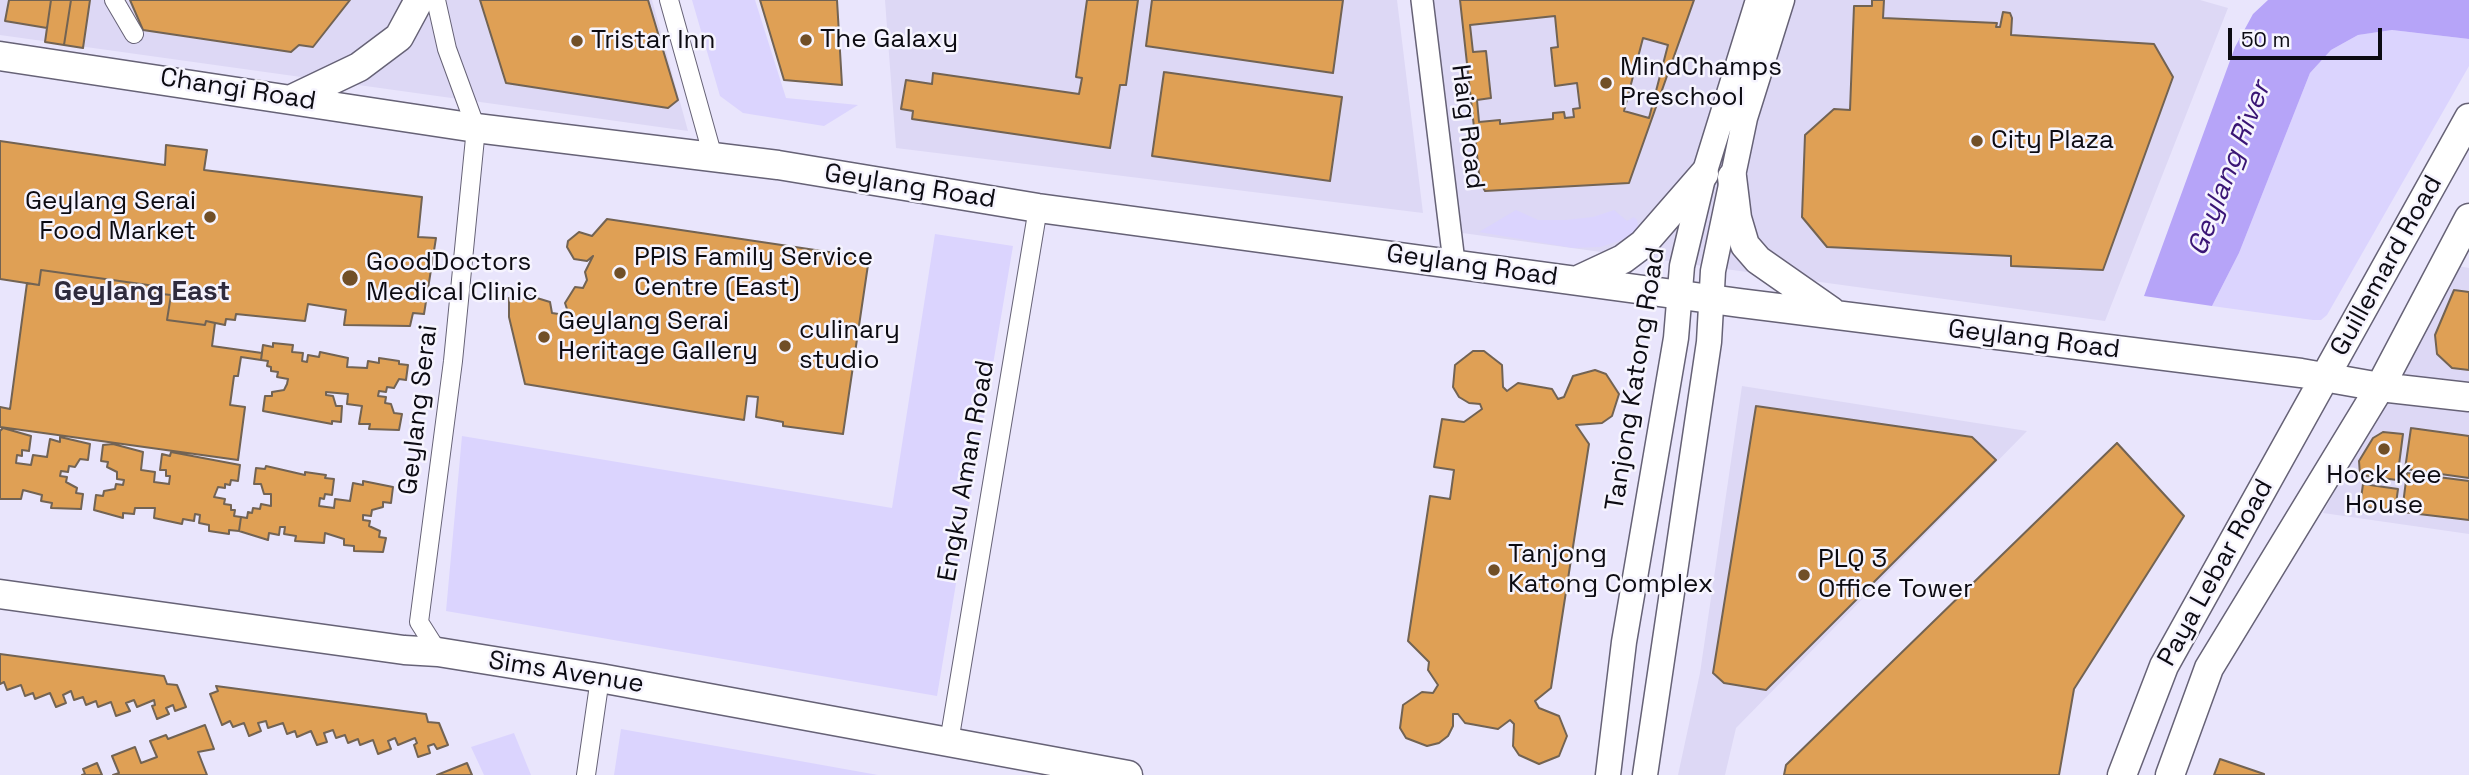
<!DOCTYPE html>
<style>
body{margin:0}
#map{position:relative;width:2469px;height:775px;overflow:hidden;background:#e9e5fc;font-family:"Space Grotesk",sans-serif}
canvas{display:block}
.scale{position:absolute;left:2228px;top:28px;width:154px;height:32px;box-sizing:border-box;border:4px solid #0c0b12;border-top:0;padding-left:9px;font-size:21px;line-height:24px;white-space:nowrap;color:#0c0b12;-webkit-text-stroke:5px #f6f4fe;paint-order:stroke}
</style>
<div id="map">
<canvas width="2469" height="775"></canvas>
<div class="scale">50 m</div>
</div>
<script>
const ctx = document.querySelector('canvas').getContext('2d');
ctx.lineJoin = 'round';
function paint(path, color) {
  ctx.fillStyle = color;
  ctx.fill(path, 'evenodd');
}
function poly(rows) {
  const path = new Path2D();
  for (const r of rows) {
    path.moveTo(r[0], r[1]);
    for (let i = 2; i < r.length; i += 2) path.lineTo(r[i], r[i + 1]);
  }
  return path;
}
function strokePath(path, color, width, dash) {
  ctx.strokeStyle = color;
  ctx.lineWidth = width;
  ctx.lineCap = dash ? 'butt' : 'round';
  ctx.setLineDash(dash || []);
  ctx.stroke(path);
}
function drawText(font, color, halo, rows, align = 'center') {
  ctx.font = font + ' "Space Grotesk",sans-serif';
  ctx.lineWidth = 5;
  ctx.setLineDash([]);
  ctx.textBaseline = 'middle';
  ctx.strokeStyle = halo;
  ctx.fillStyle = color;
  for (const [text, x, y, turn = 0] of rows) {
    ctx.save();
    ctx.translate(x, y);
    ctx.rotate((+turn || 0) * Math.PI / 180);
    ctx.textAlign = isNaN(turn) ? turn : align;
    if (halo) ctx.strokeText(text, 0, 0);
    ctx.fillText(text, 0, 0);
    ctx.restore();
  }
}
const built = poly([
 [0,0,652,0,688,131,0,35],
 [885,0,1397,0,1423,213,896,148],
 [1432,0,2200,0,2228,8,2105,321,1455,232],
 [2453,265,2469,268,2469,534,2323,513],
 [1742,386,2027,431,1736,728,1725,775,1678,775,1700,673]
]);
const green = poly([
 [692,0,755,0,786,98,858,105,824,126,743,113,720,96],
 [2392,30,2469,39,2469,66,2327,315,2321,320,2313,320,2212,306,2239,253,2310,73,2331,50,2358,35],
 [1516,210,1538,220,1565,220,1593,217,1614,210,1627,221,1634,217,1637,220,1639,230,1622,240,1600,247,1573,248,1479,232],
 [935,234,1013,246,937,696,446,611,462,436,892,508],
 [621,729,878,775,614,775],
 [514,733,531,775,484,775,471,747]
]);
const water = poly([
 [2268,0,2469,0,2469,39,2392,30,2358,35,2331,50,2310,73,2239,253,2212,306,2144,296,2235,47,2253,14]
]);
const building = poly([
 [9,0,51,0,47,28,5,21,9,0],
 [51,0,71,0,64,45,45,42,51,0],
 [71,0,90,0,83,48,64,45,71,0],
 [130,0,350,0,313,47,299,45,291,52,143,30,130,0],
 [480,0,648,0,678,100,668,108,506,83,480,0],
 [760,0,837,0,842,85,784,80,760,0],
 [1087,0,1138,0,1126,85,1120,85,1110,148,912,119,913,111,901,109,906,80,932,84,933,73,1079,94,1082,78,1076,77,1087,0],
 [1152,0,1343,0,1333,73,1146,46,1152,0],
 [1460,0,1694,0,1629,183,1485,191,1480,182,1460,0],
 [1872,0,1884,0,1883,18,1997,23,1996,27,2000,27,2003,12,2010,13,2012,18,2011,35,2154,44,2173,77,2103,270,2011,266,2011,256,1827,247,1802,217,1805,135,1834,109,1850,110,1854,6,1872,6,1872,0],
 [1555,16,1558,47,1551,48,1555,86,1577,83,1580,108,1573,109,1574,117,1565,118,1564,112,1553,113,1553,119,1500,124,1500,120,1479,122,1477,100,1491,98,1486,51,1473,52,1470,25,1555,16],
 [1643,38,1668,45,1649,118,1624,111,1643,38],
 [1164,72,1342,97,1330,181,1152,156,1164,72],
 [0,141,165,165,166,145,207,150,204,170,422,197,418,237,436,238,424,314,413,313,410,326,344,325,346,310,308,304,305,321,236,314,235,320,226,319,225,325,206,321,205,325,167,320,171,295,153,293,155,286,41,270,39,285,0,279,0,141],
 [607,219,869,258,843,434,783,426,783,422,756,417,758,397,747,396,744,420,525,384,509,317,509,298,527,295,550,302,552,313,565,315,568,312,565,303,575,287,583,288,587,280,585,272,593,256,587,261,574,259,567,247,568,241,579,232,592,236,607,219],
 [41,270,155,286,153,293,171,295,167,320,205,325,206,321,215,323,212,346,262,353,261,360,241,357,238,376,234,376,230,405,245,407,238,460,0,427,0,407,10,409,27,283,39,285,41,270],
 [2454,290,2469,292,2469,370,2452,368,2437,354,2435,335,2454,290],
 [273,343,293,345,292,352,303,353,302,361,307,362,308,355,319,357,320,352,348,358,347,367,367,368,368,361,379,363,379,358,399,361,399,364,408,365,406,380,399,379,394,388,387,387,386,392,379,391,378,396,386,397,385,403,391,404,394,413,402,414,399,430,369,429,370,424,359,424,362,406,347,404,348,394,326,392,326,395,333,396,336,406,342,406,341,422,332,421,332,424,263,411,265,396,272,396,272,392,284,390,287,384,288,379,277,377,278,372,271,371,271,367,267,366,268,361,261,360,263,345,273,347,273,343],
 [1473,351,1484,351,1502,365,1503,387,1507,391,1518,383,1552,389,1558,399,1564,397,1573,376,1595,370,1606,374,1619,394,1612,416,1602,423,1576,425,1589,444,1551,688,1535,701,1539,708,1559,716,1567,736,1559,756,1539,764,1519,755,1513,746,1514,724,1510,720,1498,729,1465,723,1458,714,1453,714,1453,726,1448,736,1439,743,1427,746,1406,738,1400,728,1403,705,1422,692,1433,693,1438,685,1428,670,1429,662,1408,641,1430,496,1450,499,1454,470,1434,467,1442,419,1464,422,1482,409,1480,404,1469,403,1459,397,1453,387,1455,365,1473,351],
 [1756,406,1972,437,1996,460,1766,690,1724,683,1713,673,1756,406],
 [3,428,31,436,29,451,22,450,22,456,17,455,16,463,31,465,33,455,47,457,50,439,60,442,60,437,90,444,88,460,80,459,75,467,69,466,68,472,61,471,60,476,67,477,66,482,77,488,76,493,83,494,81,509,51,508,52,503,41,501,42,495,23,490,21,499,0,499,0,431,3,428],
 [2411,428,2469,436,2469,478,2405,469,2411,428],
 [2383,432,2403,434,2397,480,2360,475,2359,461,2373,438,2383,432],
 [2117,443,2184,516,2074,689,2059,775,1784,775,1786,765,2117,443],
 [113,444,143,452,141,470,155,472,154,482,169,484,170,476,166,476,166,470,160,470,162,454,170,456,171,452,240,465,238,481,231,480,230,485,225,484,225,488,218,487,214,497,225,499,224,504,231,505,231,510,235,510,234,516,241,517,239,531,229,530,229,534,209,531,209,525,199,523,200,515,195,514,194,521,183,519,182,524,154,518,155,508,135,508,134,514,123,513,123,518,94,510,96,495,103,496,104,491,115,489,116,484,123,485,124,480,117,479,117,472,107,467,108,462,101,461,103,445,113,444],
 [266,466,305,475,305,472,326,475,325,478,334,479,332,495,325,494,324,499,320,498,319,506,334,508,335,499,350,501,353,483,363,485,363,481,393,487,391,503,383,502,383,507,372,510,371,516,363,515,363,520,370,521,369,526,380,531,379,537,386,538,383,552,354,551,354,546,344,545,344,539,325,533,324,543,295,541,296,536,284,534,285,527,280,527,279,535,269,533,268,540,239,531,241,517,247,518,248,512,252,513,253,508,260,509,261,504,271,506,271,494,264,494,261,484,254,484,256,468,265,469,266,466],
 [2407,473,2469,481,2469,520,2402,512,2407,473],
 [2363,484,2398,489,2395,511,2360,506,2363,484],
 [0,654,164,676,167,684,177,685,186,707,175,711,173,705,166,708,169,714,157,719,152,706,155,705,154,700,137,707,134,700,126,703,130,711,116,716,111,702,98,707,96,701,86,705,83,697,74,700,71,691,63,695,66,703,56,707,50,693,35,699,33,693,25,696,21,685,7,690,4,682,0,684,0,654],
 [216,686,426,714,428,722,439,723,448,745,437,749,434,744,428,746,430,753,418,757,414,745,417,743,415,738,398,745,395,738,388,741,391,749,378,754,373,740,360,745,358,739,348,743,345,735,336,738,333,730,324,733,327,742,317,745,311,731,297,737,295,731,287,734,283,723,268,728,266,721,258,723,261,731,249,736,244,723,233,727,230,721,222,725,210,694,218,691,216,686],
 [205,725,214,749,198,752,207,775,113,775,119,773,112,756,135,747,141,763,157,757,150,741,166,735,168,739,205,725],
 [2220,759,2264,774,2264,775,2214,775,2220,759],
 [97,763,102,775,82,775,85,774,83,769,97,763],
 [467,763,472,775,437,775,467,763]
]);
const minor = poly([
 [114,0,134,34],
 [436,0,447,49,476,128,453,361,419,622,438,652],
 [669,0,713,157],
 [949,742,1038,208],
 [586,775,600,678]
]);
const tertiary = poly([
 [1422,0,1454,262]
]);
const secondary = poly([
 [1608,775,1624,642,1676,338,1682,266,1704,174,1758,0],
 [1645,775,1709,342,1713,271,1745,118,1782,0]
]);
const primary = poly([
 [0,56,476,128,778,165,1038,208,1740,303,2301,373,2380,387,2469,397],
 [292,99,359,67,399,37,419,0],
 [1732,177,1737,218,1745,245,1758,260,1831,311],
 [1578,280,1623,259,1643,244,1704,174],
 [0,594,404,650,438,652,600,678,1128,775],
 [2122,775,2164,666,2469,118],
 [2170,775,2209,668,2380,387,2469,218]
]);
const markers = [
 [806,40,7,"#714f27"],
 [577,41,7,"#714f27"],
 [1606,83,7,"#714f27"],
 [1977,141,7,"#714f27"],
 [210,217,7,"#714f27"],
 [620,273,7,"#714f27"],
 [350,278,9,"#714f27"],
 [544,337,7,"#714f27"],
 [785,346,7,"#714f27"],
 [2384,449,7,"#714f27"],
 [1494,570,7,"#714f27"],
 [1804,575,7,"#714f27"]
];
const poiNames = [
 ["The Galaxy",820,40],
 ["Tristar Inn",591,41],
 ["MindChamps",1620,68],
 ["Preschool",1620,98],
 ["City Plaza",1991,141],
 ["Geylang Serai",196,202,"right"],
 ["Food Market",196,232,"right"],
 ["PPIS Family Service",634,258],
 ["Centre (East)",634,288],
 ["GoodDoctors",366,263],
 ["Medical Clinic",366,293],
 ["Geylang Serai",558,322],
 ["Heritage Gallery",558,352],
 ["culinary",799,331],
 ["studio",799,361],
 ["Hock Kee",2384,476,"center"],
 ["House",2384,506,"center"],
 ["Tanjong",1508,555],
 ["Katong Complex",1508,585],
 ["PLQ 3",1818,560],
 ["Office Tower",1818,590]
];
const streetNames = [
 ["Changi Road",238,90,9],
 ["Haig Road",1467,127,83],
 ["Geylang Road",910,187,9],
 ["Geylang Road",1472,266,8],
 ["Guillemard Road",2387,266,-61],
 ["Geylang Road",2034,340,7],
 ["Tanjong Katong Road",1636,379,-81],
 ["Geylang Serai",419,410,-83],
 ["Engku Aman Road",967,471,-80],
 ["Paya Lebar Road",2216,573,-61],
 ["Sims Avenue",566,673,9]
];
const waterNames = [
 ["Geylang River",2230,169,-69]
];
const neighbourhoodNames = [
 ["Geylang East",142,292]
];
paint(built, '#ddd8f5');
paint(green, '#dbd4fe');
paint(water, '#b6a4f8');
paint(building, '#dfa055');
strokePath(building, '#726353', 2);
strokePath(minor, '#666276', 20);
strokePath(tertiary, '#666276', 24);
strokePath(secondary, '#666276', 27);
strokePath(primary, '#666276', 31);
strokePath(minor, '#fff', 18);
strokePath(tertiary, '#fff', 21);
strokePath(secondary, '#fff', 24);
strokePath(primary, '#fff', 28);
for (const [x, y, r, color] of markers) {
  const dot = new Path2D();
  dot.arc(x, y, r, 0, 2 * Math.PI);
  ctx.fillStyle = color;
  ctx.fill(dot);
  strokePath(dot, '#f6f4fe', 2.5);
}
drawText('26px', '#0c0b12', '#f6f4fe', poiNames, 'left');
drawText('26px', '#0c0b12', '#f6f4fe', streetNames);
drawText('italic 28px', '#3a1575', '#f6f4fe', waterNames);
drawText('bold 28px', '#2f2b3d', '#f6f4fe', neighbourhoodNames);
</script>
